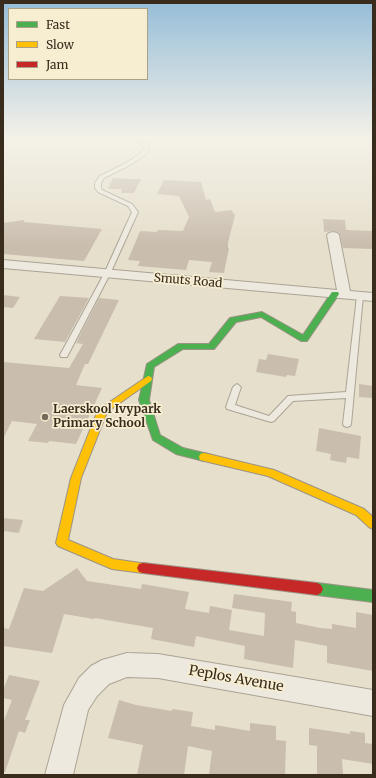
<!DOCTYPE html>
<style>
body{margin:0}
#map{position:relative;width:376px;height:778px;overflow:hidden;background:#e6dfcc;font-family:Merriweather,serif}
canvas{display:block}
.frame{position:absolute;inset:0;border:4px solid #392c1d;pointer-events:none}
.legend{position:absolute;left:8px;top:8px;width:140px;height:72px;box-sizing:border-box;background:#f7eed2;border:1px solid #aba08a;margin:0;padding:5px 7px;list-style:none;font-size:12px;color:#392c1d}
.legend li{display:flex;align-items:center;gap:8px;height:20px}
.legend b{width:20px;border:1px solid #aba08a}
</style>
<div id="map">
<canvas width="376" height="778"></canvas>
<div class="frame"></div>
<ul class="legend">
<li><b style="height:5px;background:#4caf50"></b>Fast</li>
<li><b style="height:5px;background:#ffc107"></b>Slow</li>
<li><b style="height:5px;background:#c62828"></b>Jam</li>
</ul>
</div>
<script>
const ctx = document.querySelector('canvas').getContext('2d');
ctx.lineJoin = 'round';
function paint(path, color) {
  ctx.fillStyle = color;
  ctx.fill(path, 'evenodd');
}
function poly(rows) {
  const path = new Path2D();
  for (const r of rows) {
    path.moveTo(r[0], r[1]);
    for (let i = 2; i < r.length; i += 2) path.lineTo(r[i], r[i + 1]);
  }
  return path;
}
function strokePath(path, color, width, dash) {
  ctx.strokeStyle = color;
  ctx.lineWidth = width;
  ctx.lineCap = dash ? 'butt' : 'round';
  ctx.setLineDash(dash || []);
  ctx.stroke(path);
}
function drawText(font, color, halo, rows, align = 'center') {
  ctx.font = font + ' Merriweather,serif';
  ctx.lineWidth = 3.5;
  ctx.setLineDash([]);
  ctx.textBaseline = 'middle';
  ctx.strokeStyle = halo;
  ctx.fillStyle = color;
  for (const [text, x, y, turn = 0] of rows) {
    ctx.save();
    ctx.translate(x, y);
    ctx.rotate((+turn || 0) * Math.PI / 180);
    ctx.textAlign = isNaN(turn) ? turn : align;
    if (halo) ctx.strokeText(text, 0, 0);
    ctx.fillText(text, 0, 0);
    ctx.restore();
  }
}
const building = poly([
 [113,178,128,179,141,179,134,193,121,193,122,189,108,189],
 [164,180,201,182,206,200,210,199,215,212,231,210,235,215,228,243,228,248,229,248,224,273,209,272,212,262,189,260,186,270,138,266,140,261,128,260,140,231,157,232,158,230,183,231,189,217,179,196,157,194],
 [323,219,345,220,346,230,373,231,373,249,343,248,340,235,338,232,333,231,324,232],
 [24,220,24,222,102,229,84,261,3,254,3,223],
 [3,295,20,297,13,308,3,307],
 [60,296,89,298,65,342,34,339],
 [99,298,119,300,88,364,85,364,76,385,102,388,76,444,49,441,48,443,28,441,37,424,12,421,3,439,3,362,69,368,83,344,76,343],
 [268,354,299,359,295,376,287,375,286,377,256,372,259,359,266,360],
 [359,384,373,386,373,398,359,397],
 [319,428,361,436,359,459,347,457,346,463,330,460,331,454,316,451],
 [3,518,23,520,19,533,3,531],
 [77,568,87,581,141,589,142,584,189,592,185,609,209,613,210,606,232,610,229,630,264,636,265,613,232,608,234,594,292,602,291,611,296,612,296,623,320,628,332,629,332,624,356,628,356,612,373,615,373,671,327,663,327,646,295,640,293,668,244,659,245,646,196,636,194,647,151,639,153,628,95,618,94,619,64,614,52,653,3,646,3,628,9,629,24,588,43,591],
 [9,675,40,681,25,720,30,720,25,733,19,731,5,772,3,772,3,723,12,700,3,698,3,690],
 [119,700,136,705,172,711,172,709,193,712,191,726,215,730,215,725,250,731,250,723,276,726,276,740,286,741,285,775,209,775,212,751,188,746,184,775,137,775,143,745,108,738],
 [309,728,350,734,350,731,365,733,365,743,373,744,373,764,342,759,343,775,317,775,317,746,309,745]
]);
const lane = poly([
 [130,137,135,137,148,145,149,149,145,155,130,165,104,178,101,183,101,188,102,190,132,204,138,212,110,274,68,355,67,357,61,357,60,355,104,274,132,212,128,206,98,192,95,188,95,183,100,176,126,163,141,153,145,149,144,147,130,137],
 [360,294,363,296,351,424,350,426,347,427,344,426,343,424,346,398,293,401,274,421,271,422,227,409,226,407,233,387,237,384,241,387,235,405,269,416,288,396,346,392,357,296,360,294]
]);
const street = poly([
 [333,232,337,233,339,235,350,291,373,293,373,301,3,268,3,260,337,290,327,235,329,233,333,232],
 [127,653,158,654,373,690,373,716,158,678,127,677,109,684,97,696,88,710,73,775,45,775,64,705,79,678,91,666,102,660,127,653]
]);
const fast = poly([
 [332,292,338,292,339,294,307,341,301,341,261,317,236,322,214,349,183,349,154,367,149,400,160,435,183,448,208,454,209,457,208,460,204,461,176,454,153,440,139,400,147,364,178,344,209,344,230,318,262,312,303,335,332,292],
 [317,583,373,590,373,602,317,595,313,593,311,589,313,585,317,583]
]);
const slow = poly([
 [148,376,151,377,152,379,151,381,107,412,81,478,68,540,113,559,147,564,149,568,147,572,143,573,112,569,58,546,56,543,71,478,98,410,148,376],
 [204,453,274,470,364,509,373,517,373,529,369,527,356,515,268,476,200,460,199,457,200,454,204,453]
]);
const jam = poly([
 [143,563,317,583,321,585,323,589,321,593,317,595,143,573,139,572,137,568,139,564,143,563]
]);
const markers = [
 [45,417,4,"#766b5a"]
];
const streetNames = [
 ["Smuts Road",188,281,5]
];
const poiNames = [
 ["Laerskool Ivypark",53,410],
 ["Primary School",53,424]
];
const nearStreetnames = [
 ["Peplos Avenue",236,679,10]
];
paint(building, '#c9bdad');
strokePath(lane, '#aba395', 2);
strokePath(street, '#aba395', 2);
strokePath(fast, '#9a9385', 2);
strokePath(slow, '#9a9385', 2);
strokePath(jam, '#9a9385', 2);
paint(lane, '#ede9de');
paint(street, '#ede9de');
paint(fast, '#4caf50');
paint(slow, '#ffc107');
paint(jam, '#c62828');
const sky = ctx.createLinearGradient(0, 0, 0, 246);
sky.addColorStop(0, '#95bdd8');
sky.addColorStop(0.56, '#f4f1e8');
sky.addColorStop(1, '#f4f1e800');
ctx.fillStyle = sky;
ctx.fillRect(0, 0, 376, 246);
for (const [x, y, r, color] of markers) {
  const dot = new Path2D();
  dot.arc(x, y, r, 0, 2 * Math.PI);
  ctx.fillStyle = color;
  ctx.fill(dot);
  strokePath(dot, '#f7eed2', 1.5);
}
drawText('12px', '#392c1d', '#f7eed2', streetNames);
drawText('bold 12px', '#392c1d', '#f7eed2', poiNames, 'left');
drawText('14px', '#392c1d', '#f7eed2', nearStreetnames);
</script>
